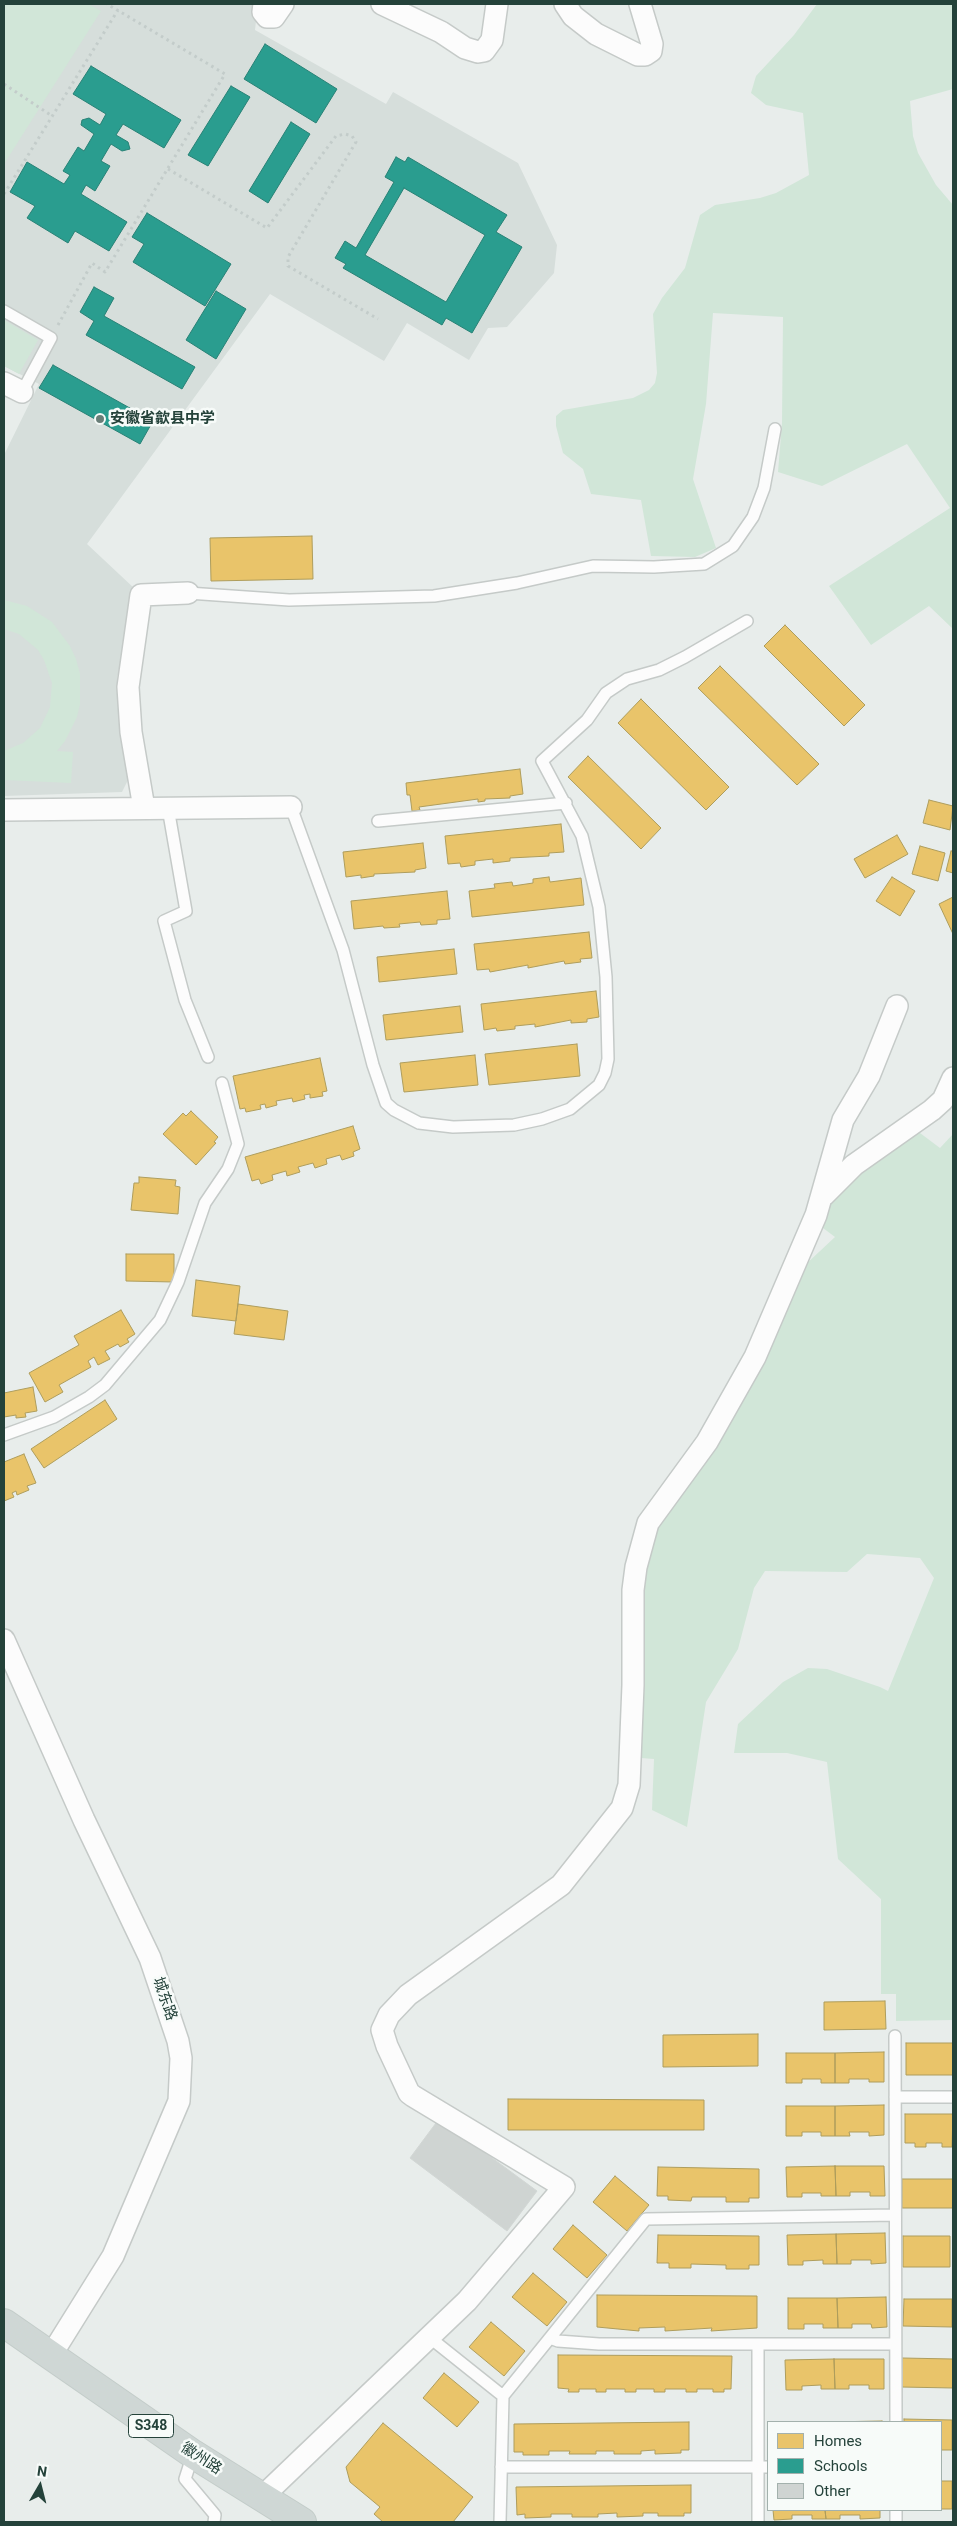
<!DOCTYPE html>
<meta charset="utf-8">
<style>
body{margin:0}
#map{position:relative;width:957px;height:2526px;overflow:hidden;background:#e8edeb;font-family:Roboto,sans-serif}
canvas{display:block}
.frame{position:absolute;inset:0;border:5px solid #24423a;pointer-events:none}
.legend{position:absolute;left:767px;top:2421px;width:175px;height:90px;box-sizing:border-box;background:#f7fbf9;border:1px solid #a3b1ad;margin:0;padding:6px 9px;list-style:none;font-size:15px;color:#24423a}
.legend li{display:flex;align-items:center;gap:10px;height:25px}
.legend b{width:25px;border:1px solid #a3b1ad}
.north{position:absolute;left:15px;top:2461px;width:50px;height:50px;-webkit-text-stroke:4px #f7fbf9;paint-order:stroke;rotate:8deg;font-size:14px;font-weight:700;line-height:20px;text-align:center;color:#24423a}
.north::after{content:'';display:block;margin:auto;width:18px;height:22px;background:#24423a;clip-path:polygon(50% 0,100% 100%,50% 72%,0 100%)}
</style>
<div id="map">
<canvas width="957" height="2526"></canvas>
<div class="frame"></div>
<ul class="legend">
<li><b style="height:14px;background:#e9c46a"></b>Homes</li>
<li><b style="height:14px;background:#2a9d8f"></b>Schools</li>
<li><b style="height:14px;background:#cfd4d2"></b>Other</li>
</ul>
<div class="north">N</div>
</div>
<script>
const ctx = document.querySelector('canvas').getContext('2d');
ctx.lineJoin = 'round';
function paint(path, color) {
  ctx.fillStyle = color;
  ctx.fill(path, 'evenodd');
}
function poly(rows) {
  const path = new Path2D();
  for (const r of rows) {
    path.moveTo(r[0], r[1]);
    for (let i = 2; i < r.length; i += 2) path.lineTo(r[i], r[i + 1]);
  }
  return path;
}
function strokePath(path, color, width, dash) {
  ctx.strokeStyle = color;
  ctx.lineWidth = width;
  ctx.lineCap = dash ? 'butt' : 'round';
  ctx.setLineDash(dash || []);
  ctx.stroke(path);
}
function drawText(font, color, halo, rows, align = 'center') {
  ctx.font = font + ' Roboto,"Noto Sans SC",sans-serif';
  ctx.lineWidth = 5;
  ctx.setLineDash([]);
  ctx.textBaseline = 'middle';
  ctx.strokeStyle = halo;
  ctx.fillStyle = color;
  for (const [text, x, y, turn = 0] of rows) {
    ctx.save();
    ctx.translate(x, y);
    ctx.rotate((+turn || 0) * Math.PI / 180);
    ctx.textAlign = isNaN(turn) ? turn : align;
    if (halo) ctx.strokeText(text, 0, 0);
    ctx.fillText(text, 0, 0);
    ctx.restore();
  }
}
const built = poly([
 [4,4,258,4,255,30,386,104,393,92,518,163,557,245,554,273,507,327,488,328,469,360,407,323,384,361,270,294,87,544,135,589,117,679,131,774,122,792,4,796,4,455,39,384,4,366]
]);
const green = poly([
 [4,4,88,4,101,11,4,164],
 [817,4,953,4,953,89,910,101,913,136,918,153,936,185,953,205,953,629,929,606,871,645,829,586,950,508,907,444,822,486,778,472,782,423,783,317,713,313,706,404,693,479,716,548,695,557,651,556,641,500,591,494,583,469,563,453,556,426,556,416,563,410,633,398,649,390,655,383,657,373,653,314,662,298,685,268,700,215,715,205,760,198,776,193,809,175,803,113,766,105,751,93,756,76,794,35],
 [4,320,38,340,19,374,4,366],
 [4,600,27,606,52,622,70,646,76,659,80,674,80,704,77,717,65,741,57,751,73,752,71,783,4,780,4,751,23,743,40,728,50,707,52,683,44,660,38,650,19,634,4,629],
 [916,1130,940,1148,953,1134,953,2020,896,2021,896,1994,881,1994,881,1899,838,1859,827,1762,787,1753,734,1753,738,1724,783,1682,808,1668,827,1669,880,1687,888,1691,934,1578,920,1558,867,1554,847,1572,765,1571,754,1588,738,1649,706,1702,687,1827,652,1810,654,1759,641,1758,639,1597,659,1515,804,1266,835,1237,819,1225,828,1196]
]);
const homes = poly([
 [312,536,313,579,211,581,210,538,312,536],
 [785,625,865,705,844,726,764,646,785,625],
 [720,666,819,764,797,785,698,688,720,666],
 [641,699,729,787,706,810,618,723,641,699],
 [588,756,661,828,641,849,568,777,588,756],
 [520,769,523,794,510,796,510,798,485,799,485,801,478,802,478,799,419,807,420,810,412,811,410,795,407,795,406,783,520,769],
 [929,800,953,806,950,830,923,823,929,800],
 [561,824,564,852,549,853,549,856,510,858,510,861,493,863,493,859,475,861,475,865,461,867,460,863,448,864,445,836,561,824],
 [897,835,908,854,865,878,854,859,897,835],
 [423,843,426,868,415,870,415,872,374,874,374,876,361,878,361,875,346,877,343,852,423,843],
 [920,846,945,853,938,881,912,874,920,846],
 [951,851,953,851,953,873,946,871,951,851],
 [549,877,550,882,581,878,584,905,472,917,469,891,495,888,494,884,512,882,513,886,533,883,533,879,549,877],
 [892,877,915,891,900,916,876,901,892,877],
 [447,891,450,919,437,920,437,924,421,925,420,922,399,924,400,927,384,928,383,926,354,929,351,901,447,891],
 [953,897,953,934,939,904,953,897],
 [589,932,592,958,580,959,581,962,565,964,564,961,528,968,528,965,490,972,489,969,477,970,474,944,589,932],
 [454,949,457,974,379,982,377,957,454,949],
 [596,991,599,1017,587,1019,587,1022,571,1023,571,1020,535,1027,535,1024,515,1026,515,1029,497,1031,496,1028,484,1030,481,1004,596,991],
 [460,1006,463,1032,386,1040,383,1015,460,1006],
 [577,1044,580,1076,489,1085,485,1054,577,1044],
 [475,1055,478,1085,404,1092,400,1063,475,1055],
 [320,1058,327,1091,322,1092,323,1096,310,1098,310,1094,304,1095,305,1099,293,1102,292,1098,276,1101,277,1105,266,1108,265,1104,260,1105,261,1109,246,1112,245,1108,240,1109,233,1076,320,1058],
 [191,1111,218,1137,214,1142,216,1143,196,1165,163,1134,183,1113,186,1116,191,1111],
 [353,1126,360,1149,353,1152,354,1156,342,1160,340,1155,326,1159,327,1164,315,1168,313,1163,298,1167,300,1172,287,1176,286,1171,272,1175,273,1180,261,1184,259,1179,252,1181,245,1157,353,1126],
 [139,1177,176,1180,175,1186,180,1187,178,1214,131,1210,134,1183,139,1183,139,1177],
 [126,1254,174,1254,174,1282,126,1281,126,1254],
 [196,1280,240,1286,236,1321,192,1316,196,1280],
 [238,1304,288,1311,284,1340,234,1334,238,1304],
 [121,1310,135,1334,127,1339,129,1342,120,1347,118,1344,105,1351,110,1359,98,1365,94,1357,88,1361,91,1367,59,1385,63,1392,45,1402,29,1373,79,1345,74,1336,121,1310],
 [33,1387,37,1411,25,1413,26,1417,16,1418,16,1415,4,1417,4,1393,33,1387],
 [105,1400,117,1419,44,1468,31,1449,105,1400],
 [24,1454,36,1483,27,1486,29,1490,17,1495,16,1491,12,1493,14,1497,4,1501,4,1462,24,1454],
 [885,2001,886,2029,824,2030,824,2002,885,2001],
 [758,2034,758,2066,663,2067,663,2035,758,2034],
 [906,2043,953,2043,953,2075,906,2075,906,2043],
 [884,2052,884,2082,869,2082,869,2079,849,2079,849,2083,835,2083,835,2053,884,2052],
 [786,2053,835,2053,835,2083,821,2083,821,2079,802,2079,802,2083,786,2083,786,2053],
 [508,2099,704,2100,704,2130,508,2130,508,2099],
 [884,2105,884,2135,869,2136,869,2132,849,2132,850,2136,835,2136,835,2106,884,2105],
 [786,2106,835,2106,835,2136,821,2136,821,2132,802,2132,802,2136,786,2136,786,2106],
 [905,2114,953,2114,952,2147,942,2147,942,2143,926,2143,926,2147,915,2147,915,2143,905,2143,905,2114],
 [835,2166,836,2196,821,2196,821,2193,802,2193,802,2197,787,2197,786,2167,835,2166],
 [835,2166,884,2166,885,2196,870,2196,870,2192,850,2192,850,2196,836,2196,835,2166],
 [658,2167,759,2169,759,2198,749,2198,749,2202,726,2202,726,2197,692,2197,691,2201,668,2200,668,2196,657,2196,658,2167],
 [615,2176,649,2205,627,2231,593,2202,615,2176],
 [902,2179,953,2179,953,2208,902,2208,902,2179],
 [573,2225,607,2255,587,2278,553,2249,573,2225],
 [885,2233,886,2263,871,2264,871,2260,851,2260,851,2264,837,2264,836,2234,885,2233],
 [836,2234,837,2264,823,2264,823,2260,803,2261,803,2265,788,2265,787,2235,836,2234],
 [658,2235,759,2236,759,2265,749,2265,749,2269,726,2269,726,2265,691,2264,691,2268,669,2268,669,2263,657,2263,658,2235],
 [903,2236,950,2236,950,2267,903,2267,903,2236],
 [533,2273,567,2302,547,2326,512,2297,533,2273],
 [597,2295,757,2296,757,2328,711,2331,712,2328,665,2331,665,2327,639,2328,639,2331,597,2327,597,2295],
 [886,2297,887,2327,872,2328,871,2324,852,2324,852,2328,838,2328,837,2298,886,2297],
 [788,2298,837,2298,838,2328,823,2328,823,2324,804,2324,804,2329,788,2329,788,2298],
 [904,2299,952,2299,952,2327,903,2326,904,2299],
 [491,2322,525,2351,504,2376,469,2347,491,2322],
 [558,2355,732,2356,731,2389,724,2389,724,2392,713,2392,713,2389,697,2389,697,2392,686,2392,686,2389,665,2389,665,2392,654,2392,654,2389,636,2389,636,2392,625,2392,625,2389,606,2389,606,2392,596,2392,596,2389,579,2389,579,2392,568,2392,569,2389,558,2388,558,2355],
 [902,2358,953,2359,953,2388,901,2387,902,2358],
 [834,2359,835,2389,821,2389,821,2385,802,2386,802,2390,786,2390,785,2360,834,2359],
 [834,2359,884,2359,884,2389,869,2389,869,2385,849,2385,849,2389,835,2389,834,2359],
 [444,2373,479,2402,457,2427,423,2398,444,2373],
 [904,2419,952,2420,952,2450,941,2450,941,2422,904,2422,904,2419],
 [882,2421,882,2422,828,2422,882,2421],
 [689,2422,689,2450,681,2450,681,2453,655,2454,655,2450,641,2451,641,2454,614,2454,614,2451,596,2451,596,2454,569,2454,570,2451,549,2451,549,2455,523,2455,523,2452,514,2452,514,2424,689,2422],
 [383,2423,473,2497,453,2522,383,2522,374,2514,380,2507,350,2482,346,2467,383,2423],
 [941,2481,952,2481,952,2509,941,2509,941,2481],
 [691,2485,691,2513,684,2513,684,2516,658,2516,658,2513,643,2513,643,2516,617,2517,617,2513,598,2514,598,2517,572,2517,572,2514,551,2514,551,2517,525,2518,525,2514,517,2515,516,2487,691,2485],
 [773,2510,825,2510,826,2519,812,2519,812,2515,792,2515,792,2519,774,2520,773,2510],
 [825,2510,880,2510,880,2518,860,2519,860,2515,840,2515,840,2519,826,2519,825,2510]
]);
const schools = poly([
 [265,44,337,89,316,123,244,79,265,44],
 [91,66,181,120,164,148,123,124,116,135,128,142,130,149,122,151,111,144,101,161,110,166,95,191,86,185,81,194,127,222,109,251,75,231,68,243,27,218,35,206,10,192,27,162,64,184,70,175,63,171,78,147,84,151,94,134,81,125,82,120,89,118,100,125,106,114,73,94,91,66],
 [231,86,250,97,208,166,188,155,231,86],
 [291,122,310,134,268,203,249,191,291,122],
 [396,157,405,162,408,157,507,215,496,232,522,247,472,333,446,318,442,325,343,268,346,264,335,258,345,241,356,248,394,182,385,177,396,157],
 [404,188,485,235,446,302,365,255,404,188],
 [147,213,231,264,205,306,133,262,144,244,132,237,147,213],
 [94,287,114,298,104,316,195,367,182,389,86,335,94,321,80,312,94,287],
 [216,291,246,309,216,359,186,340,216,291],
 [53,365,153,421,140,444,39,388,53,365]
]);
const building = poly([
 [439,2119,537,2191,507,2231,410,2158,439,2119]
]);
const path = poly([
 [4,84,52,116],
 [168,169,267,228,336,136,345,134,352,136,356,142,288,257,288,266,378,319],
 [4,194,118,10],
 [58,325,92,263,105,272,225,74,107,4]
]);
const service = poly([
 [4,311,51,338,22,392],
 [188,593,289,600,434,596,517,583,593,566,654,567,704,564,733,546,753,517,764,488,775,429],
 [291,807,343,950,373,1065,386,1103,394,1110,419,1123,453,1127,514,1125,542,1119,570,1109,599,1085,605,1073,608,1059,606,977,599,907,582,836,542,761,587,720,606,693,627,679,659,670,685,657,747,621],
 [168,808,186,911,164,921,185,1000,208,1057],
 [378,821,566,803],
 [4,1435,54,1417,89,1397,105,1385,160,1320,178,1282,205,1203,228,1169,238,1144,222,1083],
 [895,2036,896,2422],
 [895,2097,953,2097],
 [429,2337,503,2396],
 [550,2338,558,2341,599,2344,895,2344],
 [758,2344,758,2522],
 [193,2454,185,2479,215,2515,214,2522],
 [501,2467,768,2467],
 [896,2510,896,2522],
 [500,2522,503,2396,646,2219,895,2215]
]);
const minor = poly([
 [264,4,263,12,267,17,274,17,283,4],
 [382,4,441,32,465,48,478,52,484,51,492,40,497,4],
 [565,4,573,16,596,34,638,55,645,55,651,51,652,44,640,4],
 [4,383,22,392],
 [144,808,131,732,128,687,141,595,188,593],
 [4,810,291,807],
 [824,1195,854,1165,932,1110,943,1100,953,1078],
 [4,1640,84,1820,150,1958,178,2041,181,2058,179,2101,113,2256,50,2357],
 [262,2497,467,2301,564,2187,413,2096,409,2093,387,2046,382,2030,389,2015,408,1995,561,1885,622,1808,629,1785,633,1685,633,1590,636,1567,648,1523,707,1442,755,1357,816,1215,843,1120,869,1076,897,1006]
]);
const primary = poly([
 [4,2323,193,2454,302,2522]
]);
const markers = [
 [100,419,5,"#697e78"]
];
const shields = [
 [151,2426,45]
];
const shieldNames = [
 ["S348",151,2426]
];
const poiNames = [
 ["安徽省歙县中学",110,419]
];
const streetNames = [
 ["城东路",164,1999,71],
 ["徽州路",201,2459,33]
];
paint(built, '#d6dedb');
paint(green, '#d1e6d8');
paint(homes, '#e9c46a');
strokePath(homes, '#ae9d5c', 1);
paint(schools, '#2a9d8f');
strokePath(schools, '#288276', 1);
paint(building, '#cfd4d2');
strokePath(building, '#d1d6d4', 1);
strokePath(service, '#c5cac8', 14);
strokePath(minor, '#c5cac8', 24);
strokePath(primary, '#c3ccc9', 30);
strokePath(path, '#c3ccca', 3, [2.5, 4]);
strokePath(service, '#fcfcfc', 11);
strokePath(minor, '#fcfcfc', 21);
strokePath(primary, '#cfd7d5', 28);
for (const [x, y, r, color] of markers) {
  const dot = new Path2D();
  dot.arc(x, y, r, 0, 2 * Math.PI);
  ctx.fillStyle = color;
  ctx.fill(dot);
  strokePath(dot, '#f7fbf9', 2);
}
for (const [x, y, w] of shields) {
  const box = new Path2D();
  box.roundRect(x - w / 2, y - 11.5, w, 23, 4);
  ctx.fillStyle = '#f7fbf9';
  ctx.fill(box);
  strokePath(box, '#24423a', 1);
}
drawText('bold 14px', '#24423a', null, shieldNames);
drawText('bold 15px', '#24423a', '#f7fbf9', poiNames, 'left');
drawText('15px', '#24423a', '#f7fbf9', streetNames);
</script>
